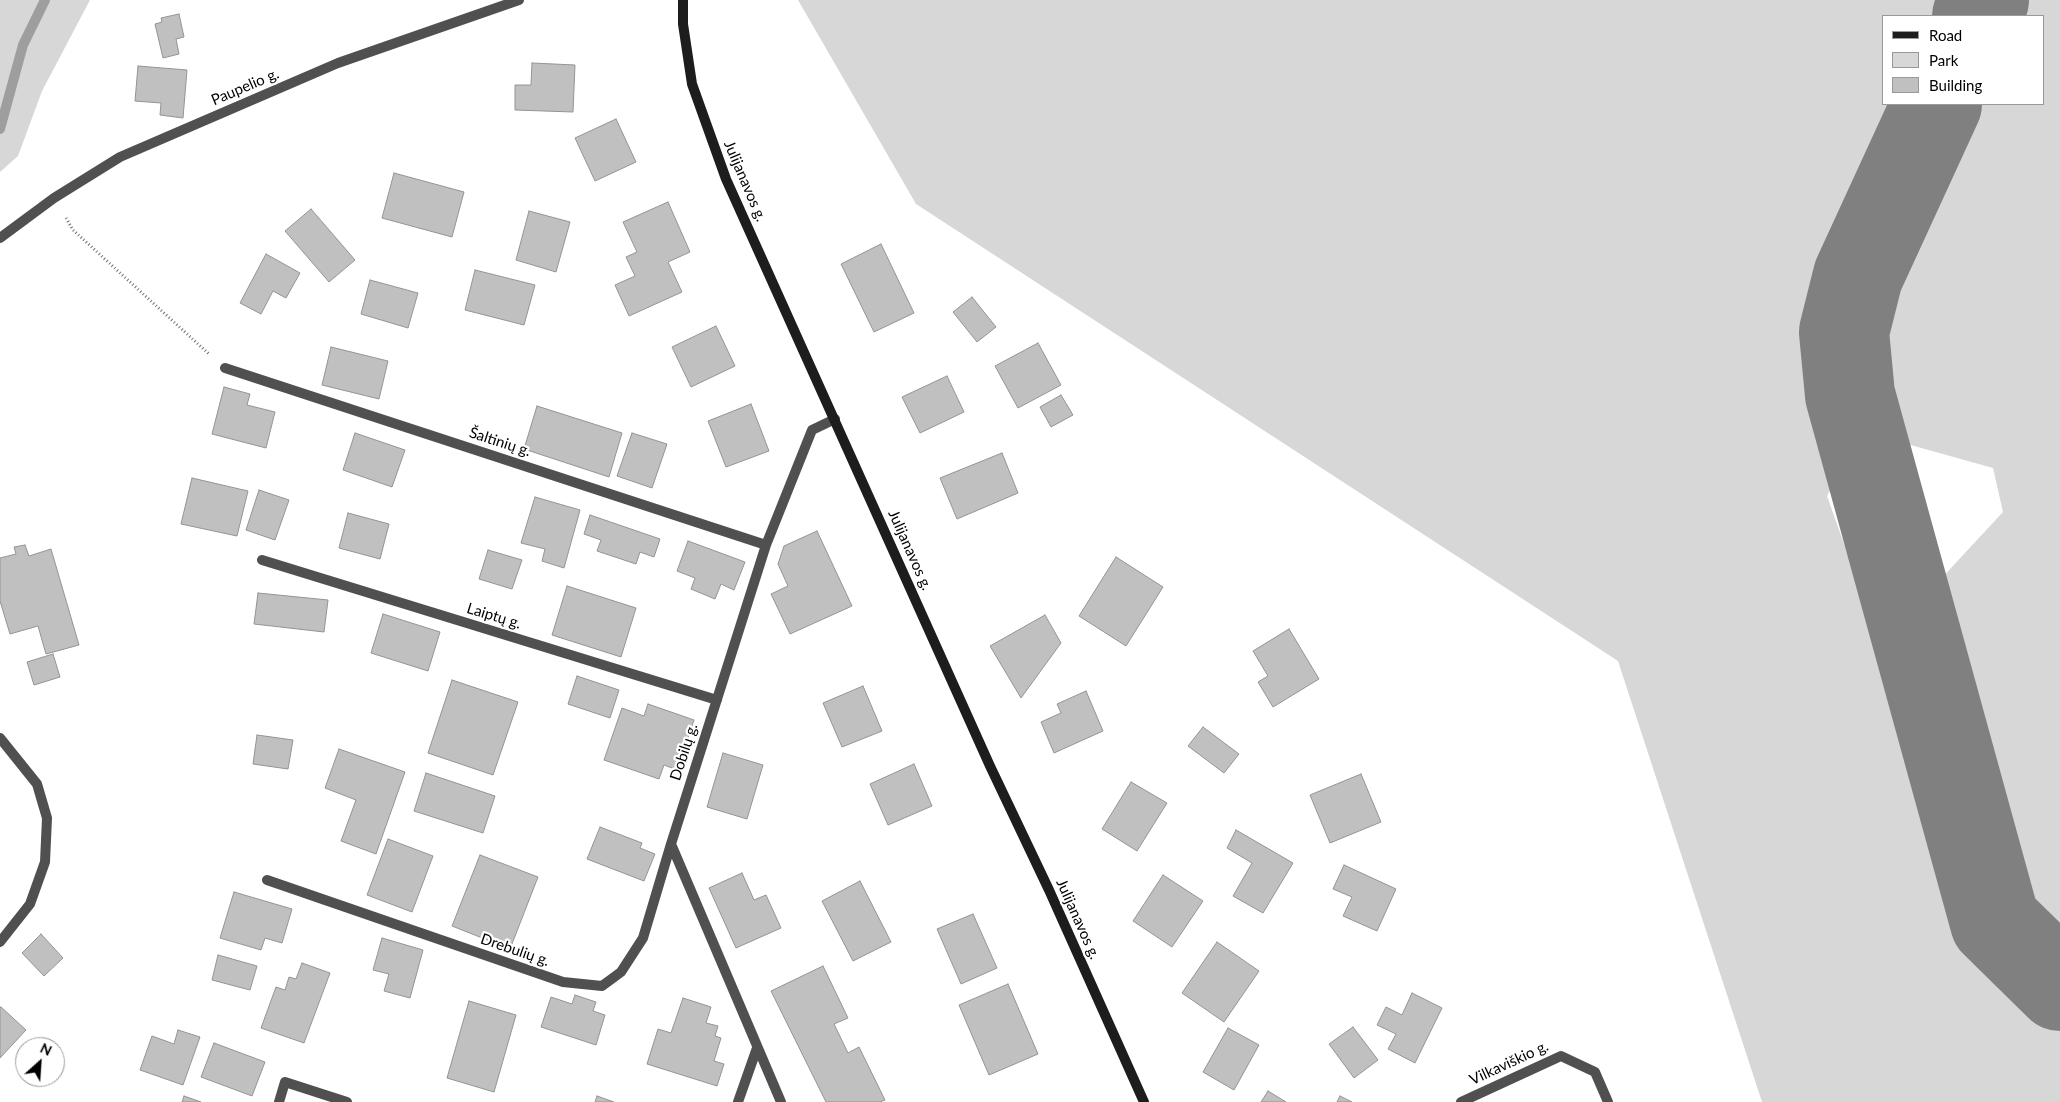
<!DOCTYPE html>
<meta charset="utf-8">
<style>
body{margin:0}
#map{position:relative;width:2060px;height:1102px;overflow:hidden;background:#fff;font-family:Lato,sans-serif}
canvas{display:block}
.legend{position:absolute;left:1882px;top:15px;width:162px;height:90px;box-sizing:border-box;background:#fff;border:1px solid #999;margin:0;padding:6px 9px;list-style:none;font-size:15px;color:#000}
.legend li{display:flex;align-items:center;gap:10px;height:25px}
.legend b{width:25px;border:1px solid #999}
.north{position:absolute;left:15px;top:1037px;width:50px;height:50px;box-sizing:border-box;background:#fff;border:1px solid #999;border-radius:50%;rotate:26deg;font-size:14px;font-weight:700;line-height:20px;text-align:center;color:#000}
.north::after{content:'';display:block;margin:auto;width:18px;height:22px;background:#000;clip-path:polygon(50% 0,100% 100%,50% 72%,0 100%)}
</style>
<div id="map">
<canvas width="2060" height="1102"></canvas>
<ul class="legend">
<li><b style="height:6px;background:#1d1d1d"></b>Road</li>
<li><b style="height:14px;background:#d7d7d7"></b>Park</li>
<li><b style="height:14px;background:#c0c0c0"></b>Building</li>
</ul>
<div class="north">N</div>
</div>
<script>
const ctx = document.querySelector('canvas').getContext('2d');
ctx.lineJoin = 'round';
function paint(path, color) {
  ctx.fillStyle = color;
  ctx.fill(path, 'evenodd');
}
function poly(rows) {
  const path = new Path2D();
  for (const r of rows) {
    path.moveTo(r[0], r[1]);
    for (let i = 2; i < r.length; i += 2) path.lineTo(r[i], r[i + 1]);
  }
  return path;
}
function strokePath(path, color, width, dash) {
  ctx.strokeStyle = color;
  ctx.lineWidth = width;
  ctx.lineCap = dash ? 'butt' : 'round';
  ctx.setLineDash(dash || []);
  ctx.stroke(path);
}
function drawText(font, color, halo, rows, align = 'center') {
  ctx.font = font + ' Lato,sans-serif';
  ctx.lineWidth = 4.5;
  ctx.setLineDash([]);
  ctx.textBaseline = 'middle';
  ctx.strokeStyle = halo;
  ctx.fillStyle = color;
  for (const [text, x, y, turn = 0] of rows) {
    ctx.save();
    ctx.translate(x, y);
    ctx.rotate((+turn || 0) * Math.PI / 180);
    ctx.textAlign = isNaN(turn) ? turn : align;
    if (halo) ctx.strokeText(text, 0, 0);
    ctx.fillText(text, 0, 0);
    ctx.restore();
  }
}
const green = poly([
 [0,0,90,0,42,91,18,156,0,172],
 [798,0,1956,0,1949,16,1884,16,1884,104,1909,104,1823,295,1818,330,1826,393,1845,463,1827,496,1858,583,1880,596,1982,946,2021,996,2060,1023,2060,1102,1762,1102,1618,661,916,204],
 [2019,0,2060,0,2060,952,2053,945,2029,909,1938,582,2003,512,1993,468,1907,444,1892,430,1874,349,1880,304,1972,104,2044,104,2044,16,2012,16]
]);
const stream = poly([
 [0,129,23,45,45,0]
]);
const taxiway = poly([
 [1977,16,1984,0],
 [1937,104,1858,276,1844,332,1850,395,1995,922,2060,986]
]);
const building = poly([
 [179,14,184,37,176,39,179,54,163,58,155,24,162,22,161,18,179,14],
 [532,63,575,65,573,112,515,110,515,85,531,85,532,63],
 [138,66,187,70,183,118,160,115,161,103,135,101,138,66],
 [616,119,636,162,595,181,575,138,616,119],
 [394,173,464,192,452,237,382,218,394,173],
 [668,202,690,252,668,262,682,292,629,316,615,285,635,276,626,257,637,252,623,222,668,202],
 [311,209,355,260,329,282,285,231,311,209],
 [529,211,570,222,556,272,516,260,529,211],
 [881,244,914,313,874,332,841,264,881,244],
 [266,254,300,273,286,298,273,291,261,314,240,303,266,254],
 [475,270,535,285,524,325,465,310,475,270],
 [370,280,418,293,408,328,361,314,370,280],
 [972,297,996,327,977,342,953,312,972,297],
 [716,326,735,366,691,387,672,347,716,326],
 [1038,343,1061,385,1018,408,995,366,1038,343],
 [331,347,388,361,379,399,322,385,331,347],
 [947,376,964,412,920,433,902,397,947,376],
 [224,387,250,394,247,405,275,412,266,448,212,434,224,387],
 [1061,395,1073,415,1051,427,1040,407,1061,395],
 [751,404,769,451,726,467,708,421,751,404],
 [537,406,622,433,609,477,524,449,537,406],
 [355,433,405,450,392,487,343,470,355,433],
 [632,433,667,444,652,488,617,476,632,433],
 [1002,453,1018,493,957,519,940,478,1002,453],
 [192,478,248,491,237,536,181,524,192,478],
 [259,490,289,500,275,540,246,530,259,490],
 [535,497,580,510,564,568,542,561,545,549,521,543,535,497],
 [348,513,389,524,380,559,339,548,348,513],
 [590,515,660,539,654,557,640,552,636,564,597,551,601,540,584,534,590,515],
 [817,531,852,606,790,634,771,594,788,586,778,564,784,546,817,531],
 [688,541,745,562,734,590,721,584,715,599,691,589,695,578,677,571,688,541],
 [25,545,29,556,51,549,79,645,46,654,38,626,10,634,0,601,0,558,16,554,14,547,25,545],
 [488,550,522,560,512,589,479,579,488,550],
 [1116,557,1163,587,1126,646,1079,616,1116,557],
 [567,586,636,608,621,657,552,635,567,586],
 [258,593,328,600,324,632,254,624,258,593],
 [383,614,440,632,428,671,371,653,383,614],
 [1045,615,1061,643,1021,698,990,646,1045,615],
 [1289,629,1319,679,1273,707,1258,682,1268,676,1253,651,1289,629],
 [53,654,60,677,34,685,27,662,53,654],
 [577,676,619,690,610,718,568,704,577,676],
 [452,680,518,702,493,775,428,753,452,680],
 [863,686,882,731,842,747,823,703,863,686],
 [1086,691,1103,731,1054,753,1041,722,1061,713,1057,704,1086,691],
 [648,704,694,720,677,770,664,765,659,779,604,760,622,708,644,716,648,704],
 [1203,727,1239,754,1224,773,1188,746,1203,727],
 [257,735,293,740,288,769,253,764,257,735],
 [339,749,405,772,376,854,341,841,356,800,325,788,339,749],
 [723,753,763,765,747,819,707,807,723,753],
 [914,764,932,806,888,825,870,784,914,764],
 [426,773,495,796,483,833,414,811,426,773],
 [1361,774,1381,822,1330,843,1310,795,1361,774],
 [1131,782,1167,803,1137,851,1102,829,1131,782],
 [600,827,642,843,640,848,655,854,644,881,587,859,600,827],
 [1236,830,1293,863,1263,913,1233,896,1252,863,1227,848,1236,830],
 [388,839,433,856,412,912,367,895,388,839],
 [480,855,538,877,510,949,452,926,480,855],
 [1344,865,1396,889,1377,931,1343,916,1352,897,1333,889,1344,865],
 [742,873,754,900,766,895,781,928,736,948,709,888,742,873],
 [1163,875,1203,901,1172,947,1133,921,1163,875],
 [860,881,891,942,853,961,822,901,860,881],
 [234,892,292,909,282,943,265,938,261,950,220,938,234,892],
 [973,914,997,968,961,984,937,929,973,914],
 [41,934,63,958,44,976,22,953,41,934],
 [382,938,423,950,410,998,384,991,389,974,373,970,382,938],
 [1217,942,1259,971,1224,1022,1182,993,1217,942],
 [218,955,257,966,250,990,212,980,218,955],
 [302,963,330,973,304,1043,261,1028,276,987,285,990,289,977,296,979,302,963],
 [823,966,848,1018,834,1024,848,1053,859,1047,885,1100,880,1102,826,1102,771,991,823,966],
 [1008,984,1038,1054,989,1075,959,1005,1008,984],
 [1412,993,1442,1008,1415,1063,1388,1049,1396,1034,1377,1025,1386,1007,1402,1015,1412,993],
 [575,995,596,1002,593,1011,605,1015,596,1045,541,1027,551,997,572,1004,575,995],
 [683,998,711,1007,706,1023,718,1026,715,1036,721,1038,714,1061,724,1064,717,1086,647,1064,658,1029,671,1033,683,998],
 [469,1001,516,1015,494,1092,447,1078,469,1001],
 [1,1007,26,1030,0,1058,0,1008,1,1007],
 [1353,1027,1378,1060,1354,1078,1329,1044,1353,1027],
 [1228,1028,1259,1045,1234,1090,1203,1072,1228,1028],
 [178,1030,200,1037,183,1085,140,1070,152,1036,174,1044,178,1030],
 [214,1043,265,1062,252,1096,201,1077,214,1043],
 [1268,1091,1286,1102,1261,1102,1268,1091],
 [184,1096,201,1102,182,1102,184,1096],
 [597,1096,614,1102,595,1102,597,1096],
 [1340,1096,1352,1102,1337,1102,1340,1096]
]);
const path = poly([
 [66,218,73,230,209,354]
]);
const street = poly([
 [0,238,54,198,120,157,338,63,519,0],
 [225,368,766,545],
 [262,560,717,700],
 [0,738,37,784,47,818,45,862,30,904,0,942],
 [267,880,563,982,602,986,621,972,643,938,671,844],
 [279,1102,285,1082,347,1102],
 [738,1102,757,1048],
 [781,1102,671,844,766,545,812,430,835,419],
 [1461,1102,1561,1056,1595,1072,1608,1102]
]);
const secondary = poly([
 [683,0,683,24,692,84,726,179,990,766,1049,890,1144,1102]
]);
const streetNames = [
 ["Paupelio g.",245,87,-23],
 ["Julijanavos g.",745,181,67],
 ["Šaltinių g.",500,442,18],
 ["Julijanavos g.",910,550,66],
 ["Laiptų g.",494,616,17],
 ["Dobilų g.",684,752,-72],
 ["Julijanavos g.",1078,919,66],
 ["Drebulių g.",515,950,19],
 ["Vilkaviškio g.",1509,1063,-25]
];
paint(green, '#d7d7d7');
strokePath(stream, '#9e9e9e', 10);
strokePath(taxiway, '#808080', 90);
paint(building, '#c0c0c0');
strokePath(building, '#949494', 1);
strokePath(path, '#727272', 3, [1, 2.5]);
strokePath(street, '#505050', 10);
strokePath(secondary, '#1d1d1d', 10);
drawText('15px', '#000', '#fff', streetNames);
</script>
